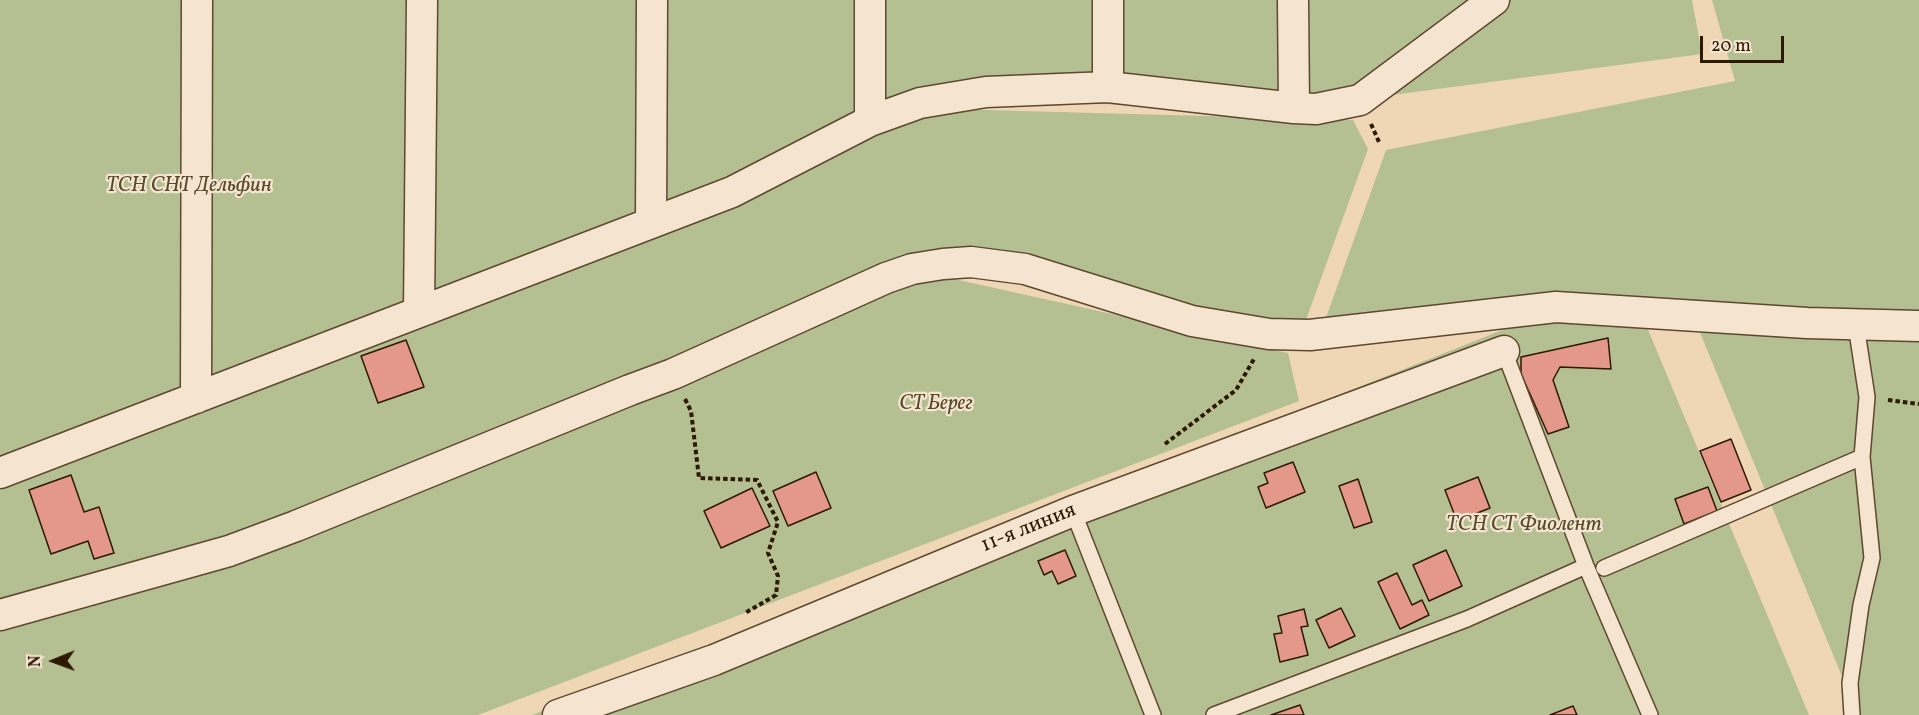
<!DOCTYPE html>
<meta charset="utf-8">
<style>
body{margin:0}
#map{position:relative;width:1919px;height:715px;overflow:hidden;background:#efd7b6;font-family:Vollkorn,serif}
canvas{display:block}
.north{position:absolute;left:24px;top:631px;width:60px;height:60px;-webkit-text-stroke:4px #f5e5d0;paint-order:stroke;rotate:269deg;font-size:16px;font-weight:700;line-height:24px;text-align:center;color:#2d1800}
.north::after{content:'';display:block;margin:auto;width:21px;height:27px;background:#2d1800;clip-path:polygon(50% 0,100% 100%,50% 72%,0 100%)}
.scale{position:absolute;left:1700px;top:36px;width:84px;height:27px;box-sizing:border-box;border:3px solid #2d1800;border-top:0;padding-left:8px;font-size:18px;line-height:21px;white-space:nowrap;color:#2d1800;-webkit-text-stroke:4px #f5e5d0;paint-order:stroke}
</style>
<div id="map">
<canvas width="1919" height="715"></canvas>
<div class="north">N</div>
<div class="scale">20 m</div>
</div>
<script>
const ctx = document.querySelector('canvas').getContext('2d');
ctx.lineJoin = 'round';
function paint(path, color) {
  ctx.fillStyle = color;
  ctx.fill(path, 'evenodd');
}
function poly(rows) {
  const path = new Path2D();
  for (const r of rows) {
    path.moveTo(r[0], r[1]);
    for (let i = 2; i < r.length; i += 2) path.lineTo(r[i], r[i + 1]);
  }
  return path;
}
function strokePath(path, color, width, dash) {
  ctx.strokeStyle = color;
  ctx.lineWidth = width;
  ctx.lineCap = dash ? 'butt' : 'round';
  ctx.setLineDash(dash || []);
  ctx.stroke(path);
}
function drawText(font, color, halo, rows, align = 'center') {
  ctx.font = font + ' Vollkorn,serif';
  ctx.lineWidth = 4.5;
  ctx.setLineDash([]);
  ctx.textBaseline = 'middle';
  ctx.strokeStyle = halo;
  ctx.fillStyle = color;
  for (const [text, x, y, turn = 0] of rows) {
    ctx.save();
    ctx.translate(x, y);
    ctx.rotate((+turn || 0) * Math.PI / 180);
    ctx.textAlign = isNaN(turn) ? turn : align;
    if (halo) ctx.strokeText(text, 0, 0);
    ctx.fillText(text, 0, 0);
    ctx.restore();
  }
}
const green = poly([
 [0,0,1692,0,1702,54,1294,108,948,101,0,460],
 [1712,0,1919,0,1919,715,1858,715,1689,306,1323,326,1386,150,1735,81],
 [948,109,1353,120,1368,149,1303,328,935,255,264,527,0,598,0,490,742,199,875,133],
 [927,273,1288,353,1299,401,478,715,0,715,0,629],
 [1641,313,1809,715,532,715,1515,325]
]);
const building = poly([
 [1608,338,1611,369,1560,367,1553,380,1569,427,1548,434,1521,374,1521,357,1608,338],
 [406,340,424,387,378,403,361,356,406,340],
 [1731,439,1751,490,1721,502,1700,451,1731,439],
 [1293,462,1305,492,1266,508,1258,487,1268,483,1264,473,1293,462],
 [816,472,831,508,788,526,773,491,816,472],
 [71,475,84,512,99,507,114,553,94,559,88,541,51,554,29,490,71,475],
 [1478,477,1490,508,1457,521,1445,490,1478,477],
 [1358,479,1372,522,1354,528,1339,486,1358,479],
 [1708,487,1717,511,1684,524,1675,499,1708,487],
 [752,488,770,526,721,548,704,511,752,488],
 [1065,550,1076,576,1058,584,1052,571,1044,575,1038,561,1065,550],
 [1446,550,1462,586,1429,601,1413,565,1446,550],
 [1397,573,1412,605,1422,600,1429,615,1400,629,1378,582,1397,573],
 [1341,608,1355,636,1329,648,1316,620,1341,608],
 [1304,609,1308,626,1301,627,1308,655,1280,662,1274,634,1282,633,1278,616,1304,609],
 [1300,705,1304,715,1271,715,1300,705],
 [1573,706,1577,715,1550,715,1573,706]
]);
const path = poly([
 [1371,124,1379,142],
 [685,399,691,411,699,478,757,480,778,522,768,553,778,576,776,595,745,613],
 [1888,400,1919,404],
 [1165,444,1236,390,1254,359]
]);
const lane = poly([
 [1504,351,1586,566,1650,715],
 [1073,511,1153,715],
 [1604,568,1862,457],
 [1214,715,1467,619,1586,566],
 [1852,715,1850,683,1861,605,1872,558,1862,457,1867,397,1856,325]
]);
const street = poly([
 [870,0,870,121],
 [1293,0,1294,108],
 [1108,87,1108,0],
 [651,223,652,0],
 [419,312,422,0],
 [196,398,197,0],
 [0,473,732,192,870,121,920,103,986,92,1108,87,1294,108,1316,109,1360,100,1494,0],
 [0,615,229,551,296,526,630,390,673,374,886,278,912,269,943,264,971,262,1025,269,1192,321,1269,334,1310,335,1556,307,1807,323,1919,326],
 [558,715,714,660,1073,511,1504,351]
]);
const parkNames = [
 ["ТСН СНТ Дельфин",189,187],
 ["СТ Берег",936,405],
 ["ТСН СТ Фиолент",1524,526]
];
const streetNames = [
 ["11-я линия",1029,529,-22]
];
paint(green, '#b4bf92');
paint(building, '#e3988a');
strokePath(building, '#2d1800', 1.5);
strokePath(lane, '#5e482e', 18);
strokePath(street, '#5e482e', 33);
strokePath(path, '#2d1800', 4, [4.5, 3]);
strokePath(lane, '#f5e5d0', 15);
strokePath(street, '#f5e5d0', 30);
drawText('italic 21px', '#564a2c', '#f5e5d0', parkNames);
drawText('21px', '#2d1800', '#f5e5d0', streetNames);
</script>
